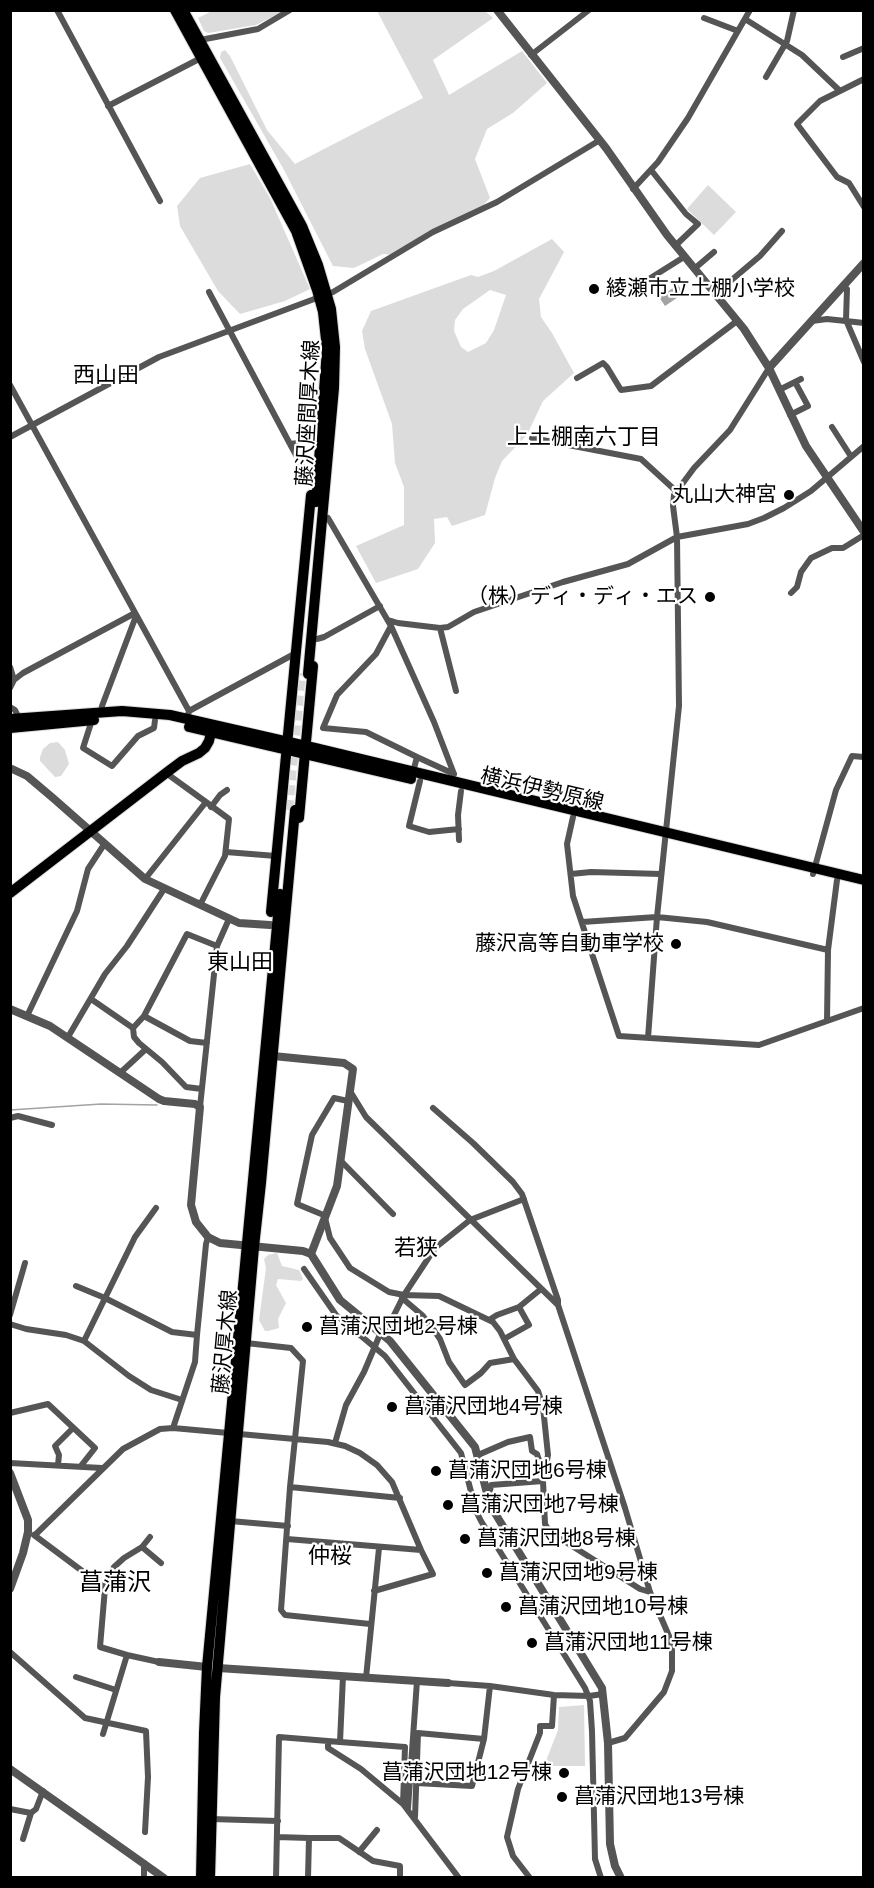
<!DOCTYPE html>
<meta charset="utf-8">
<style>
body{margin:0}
#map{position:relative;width:874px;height:1888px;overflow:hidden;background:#fff;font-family:Helvetica,sans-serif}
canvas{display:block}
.frame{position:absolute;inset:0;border:12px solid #000;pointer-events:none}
</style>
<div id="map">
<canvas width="874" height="1888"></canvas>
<div class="frame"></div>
</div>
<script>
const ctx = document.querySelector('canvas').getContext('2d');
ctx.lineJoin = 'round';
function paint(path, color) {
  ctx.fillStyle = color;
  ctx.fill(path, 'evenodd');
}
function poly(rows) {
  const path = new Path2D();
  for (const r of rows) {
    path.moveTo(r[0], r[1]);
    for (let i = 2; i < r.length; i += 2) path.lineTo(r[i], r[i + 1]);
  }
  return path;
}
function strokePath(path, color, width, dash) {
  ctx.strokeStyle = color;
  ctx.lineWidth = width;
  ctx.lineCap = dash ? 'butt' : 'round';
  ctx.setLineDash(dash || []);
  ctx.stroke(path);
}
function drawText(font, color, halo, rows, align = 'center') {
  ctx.font = font + ' Helvetica,"Noto Sans JP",sans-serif';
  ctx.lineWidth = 4.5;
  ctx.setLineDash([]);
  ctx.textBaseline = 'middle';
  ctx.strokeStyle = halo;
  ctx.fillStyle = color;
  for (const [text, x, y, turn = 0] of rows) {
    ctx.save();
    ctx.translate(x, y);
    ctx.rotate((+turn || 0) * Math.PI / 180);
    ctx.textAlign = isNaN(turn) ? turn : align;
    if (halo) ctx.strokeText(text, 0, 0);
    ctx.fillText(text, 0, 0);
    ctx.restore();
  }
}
const green = poly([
 [212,11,284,11,256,25,208,33,204,31,198,18],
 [377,11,485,11,493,18,433,60,449,95,522,51,547,83,513,113,487,129,475,159,490,198,471,218,430,235,396,255,383,254,354,268,333,266,284,170,220,58,221,52,225,50,230,56,267,130,295,164,423,98],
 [250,164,270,198,310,289,285,301,240,314,218,291,180,226,177,206,200,178],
 [708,185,736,212,714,235,687,209],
 [552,239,564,252,539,299,541,317,552,333,574,373,543,401,527,435,502,461,495,478,485,515,452,526,447,517,434,519,435,543,418,569,376,583,356,546,404,525,404,487,395,463,392,424,365,349,362,331,371,311,471,275,478,277,494,271],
 [490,290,506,295,494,330,486,343,468,352,461,347,454,331,455,320,463,309],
 [58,742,65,750,69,764,61,776,55,777,40,761,40,757,43,749,50,743],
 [277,1253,282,1266,299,1270,303,1279,301,1281,278,1279,276,1285,286,1303,278,1319,279,1328,268,1331,265,1331,259,1320,266,1268,264,1259,268,1255],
 [584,1705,585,1766,544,1766,558,1730,559,1707]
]);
const water = poly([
 [678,285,684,293,665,306,659,297]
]);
const stream = poly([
 [10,1110,101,1104,157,1105]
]);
const primaryTunnel = poly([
 [288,810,301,673]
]);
const minor = poly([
 [57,10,160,201],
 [704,18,738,31],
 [745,19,802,55,840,91],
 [200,40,258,29,290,10],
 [531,55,589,10],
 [843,57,864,48],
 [766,77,787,41,794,10],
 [864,79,820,101,797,124,837,177,849,183,864,207],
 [108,106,201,58],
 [651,170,686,214,698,224,675,246],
 [633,189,658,162,688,118,750,10],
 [694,269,714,252],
 [649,279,684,257],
 [843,285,847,289,846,320,864,362],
 [209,292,290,444,298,443,316,434,322,434],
 [715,294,760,256,782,231],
 [812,321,827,319,864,323],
 [577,378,603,363,607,367,621,390,651,386,737,321],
 [10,385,189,711,187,719],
 [779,390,801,379],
 [790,415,808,406,795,382],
 [832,427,850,455],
 [10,437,159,357,333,292,433,232,497,202,600,140],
 [532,438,641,459,676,491],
 [290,444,303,468],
 [328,518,391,626,434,722,454,774],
 [791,593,797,587,801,572,811,558,832,548,843,548,864,535],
 [388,620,398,623,440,628,448,627,474,612,563,582,628,564,677,537,748,524,764,518,784,508,811,491,864,446],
 [391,626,376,654,337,695,323,728,366,732,417,757],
 [440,628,456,691],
 [317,639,324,637,380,606],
 [10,667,14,680],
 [10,688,14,680,23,673,135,613],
 [10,707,15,710,19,718],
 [189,711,296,653],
 [101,713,102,706,136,616],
 [92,720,83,748,112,766,138,736,154,728,155,720],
 [413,772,417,757,454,774],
 [166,773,206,802],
 [420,781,409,826,429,832,459,829],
 [211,807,220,795,227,790],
 [573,817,567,844,573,896,619,1036,759,1045,864,1008],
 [459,840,458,815,461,791],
 [226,852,276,856],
 [571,874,591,872,661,874],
 [813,874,836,790,852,756,864,757],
 [145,879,206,802,229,819,225,856,200,905],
 [582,922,657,917,707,922,828,950],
 [91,999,133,1028,134,1037,139,1043,162,1062,186,1087,202,1089],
 [27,1016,77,911,88,869,105,843],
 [144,1016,190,1041,207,1043],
 [827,1021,828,950,837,880],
 [133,1028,144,1016,187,934,217,946],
 [68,1037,105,974,127,946,164,889],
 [648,1038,657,917,679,706,677,537,673,506,674,495,694,468,730,430,769,368],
 [120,1073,146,1049],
 [350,1091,366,1117,558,1305,625,1508,650,1592,669,1636,672,1649,672,1671,664,1692,625,1738,608,1743],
 [200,1107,217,946,229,919],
 [433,1108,473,1143,513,1182,522,1194,558,1300,558,1305],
 [10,1118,18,1116,52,1125],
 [341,1161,393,1214],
 [326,1216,297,1204,312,1135,334,1098,348,1101],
 [325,1218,330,1238,350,1268,389,1292,404,1295,439,1296,493,1322,500,1331,514,1359,538,1391,543,1407,548,1455,543,1481,545,1524,550,1532,640,1589,650,1592],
 [304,1269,336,1315,385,1356,461,1453,476,1511,481,1521,585,1688,590,1701,592,1731,595,1859,601,1878],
 [76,1286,105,1298,172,1332,197,1335,206,1244,208,1237],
 [402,1298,422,1315,431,1326,440,1339,449,1362,465,1385,481,1373,490,1363,514,1359],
 [10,1315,25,1263],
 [489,1320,497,1315,519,1307,541,1289],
 [10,1324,26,1329,66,1335,84,1341,129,1376,151,1390,182,1400],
 [384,1335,404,1295,435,1248,470,1220,524,1199],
 [504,1339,529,1325,519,1307],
 [84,1341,135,1237,156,1208],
 [246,1343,291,1348,303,1361,290,1487,281,1610,285,1615,370,1624],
 [10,1413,48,1404,95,1448,80,1467],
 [173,1428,328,1442,345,1446,360,1453,377,1465,392,1482,421,1550,287,1539],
 [335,1443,346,1405,364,1372,381,1332],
 [478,1455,508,1442,530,1437,532,1451,537,1454,542,1470,541,1474],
 [10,1463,102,1468],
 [58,1465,59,1455,55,1446,73,1428],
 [290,1487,400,1498],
 [486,1492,490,1491,491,1485,543,1481],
 [230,1521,288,1526],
 [34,1535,105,1588],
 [35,1535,123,1449,160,1429,173,1428,195,1362,197,1335],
 [142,1547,161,1563],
 [374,1591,433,1574,421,1550],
 [10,1652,85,1718,146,1731,148,1777,145,1832],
 [127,1655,159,1662],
 [343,1676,340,1742,405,1747,403,1804,459,1878],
 [76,1677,116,1690],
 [366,1678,379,1548],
 [448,1683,490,1686,554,1695,589,1696,603,1694],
 [103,1734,127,1655,100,1647,105,1588,114,1567,124,1558,142,1547,150,1537],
 [328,1741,328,1748,361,1769,403,1804],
 [416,1783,472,1786,484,1739,490,1686],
 [408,1808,417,1681],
 [10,1809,31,1813,36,1809,43,1791],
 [415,1817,418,1733,484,1739],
 [211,1819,278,1821],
 [277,1837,309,1838,308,1878],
 [309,1838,339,1838,373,1861,400,1866,400,1878],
 [23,1839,31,1813],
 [359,1852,377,1830],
 [144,1878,144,1863],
 [276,1878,279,1737,340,1742],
 [530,1878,513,1856,507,1837,518,1789,540,1733,540,1726,552,1726,554,1695]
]);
const tertiary = poly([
 [497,10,606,148,667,235,744,329,769,368,806,446,864,532],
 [769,368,864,263],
 [10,768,27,776,53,798,145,879,239,923,270,925],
 [10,1009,50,1026,159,1099,164,1101,195,1104,200,1107,191,1205,196,1222,208,1237,220,1243,303,1251,311,1254,340,1300,390,1341,475,1447,490,1505,602,1688,608,1743,610,1844,615,1866,621,1878],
 [273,1056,344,1063,353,1069,337,1186,311,1254],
 [10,1473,28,1520,28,1532,23,1553,10,1589],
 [159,1662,207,1667],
 [218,1668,448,1683],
 [10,1769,164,1878]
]);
const primary = poly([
 [175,10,296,231,317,290,323,312,327,349,316,502],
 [183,10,302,226,318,265,331,309,335,347,334,388,308,674],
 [10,719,122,711,170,715,315,748,864,880],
 [189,727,411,779],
 [10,728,94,720],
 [299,818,313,666],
 [10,893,166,773,182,761,199,753,205,748,209,741,212,728],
 [271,912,311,495],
 [201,1878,204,1733,207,1667,280,894],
 [210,1878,215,1697,254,1247,261,1183,295,810]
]);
const markers = [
 [594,289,6,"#000"],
 [789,495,6,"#000"],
 [710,597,6,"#000"],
 [676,944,6,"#000"],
 [307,1327,6,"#000"],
 [392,1407,6,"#000"],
 [436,1471,6,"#000"],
 [448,1505,6,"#000"],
 [465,1539,6,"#000"],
 [487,1573,6,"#000"],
 [506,1607,6,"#000"],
 [532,1643,6,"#000"],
 [564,1773,6,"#000"],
 [562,1797,6,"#000"]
];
const poiNames = [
 ["綾瀬市立土棚小学校",606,289],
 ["丸山大神宮",777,495,"right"],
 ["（株）ディ・ディ・エス",698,597,"right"],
 ["藤沢高等自動車学校",664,944,"right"],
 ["菖蒲沢団地2号棟",319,1327],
 ["菖蒲沢団地4号棟",404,1407],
 ["菖蒲沢団地6号棟",448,1471],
 ["菖蒲沢団地7号棟",460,1505],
 ["菖蒲沢団地8号棟",477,1539],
 ["菖蒲沢団地9号棟",499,1573],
 ["菖蒲沢団地10号棟",518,1607],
 ["菖蒲沢団地11号棟",544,1643],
 ["菖蒲沢団地12号棟",552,1773,"right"],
 ["菖蒲沢団地13号棟",574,1797]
];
const streetNames = [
 ["藤沢座間厚木線",309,413,-87],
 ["横浜伊勢原線",542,790,13],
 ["藤沢厚木線",226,1342,-85]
];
const neighbourhoodNames = [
 ["西山田",106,376],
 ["上土棚南六丁目",584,438],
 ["東山田",240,963],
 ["若狭",416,1249],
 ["仲桜",330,1557]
];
const quarterNames = [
 ["菖蒲沢",115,1583]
];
paint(green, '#dcdcdc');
paint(water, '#a3a3a3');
strokePath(stream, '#a3a3a3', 1.5);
strokePath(primaryTunnel, '#d9d9d9', 10, [10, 5]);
strokePath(primary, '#dbdbdb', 12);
strokePath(minor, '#555', 6);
strokePath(tertiary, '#555', 8);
strokePath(primary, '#000', 10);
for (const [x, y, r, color] of markers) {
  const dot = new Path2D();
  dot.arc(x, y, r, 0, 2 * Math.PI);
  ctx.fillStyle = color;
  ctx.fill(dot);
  strokePath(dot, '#fff', 2);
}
drawText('21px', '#000', '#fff', poiNames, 'left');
drawText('21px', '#000', '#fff', streetNames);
drawText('22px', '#000', '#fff', neighbourhoodNames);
drawText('24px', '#000', '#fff', quarterNames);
</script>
